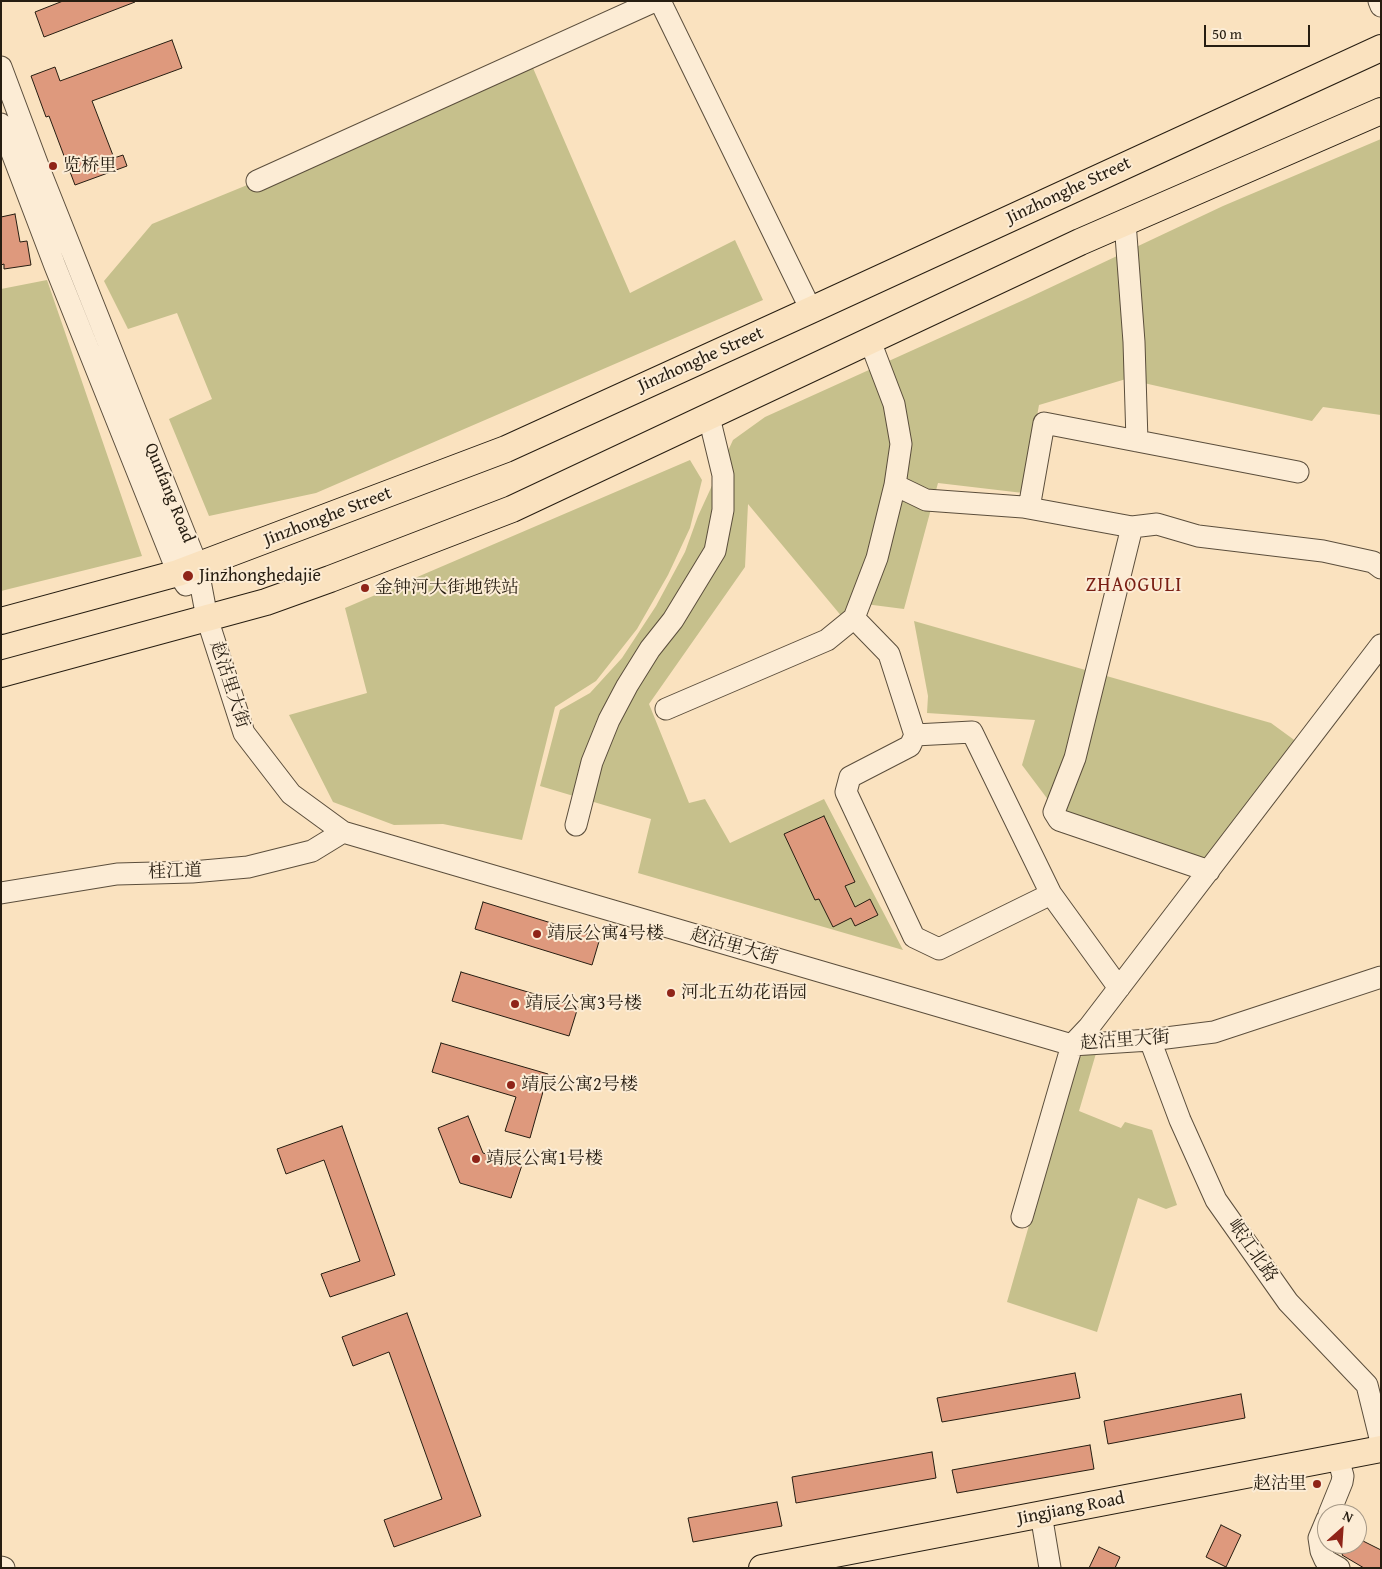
<!DOCTYPE html>
<meta charset="utf-8">
<style>
body{margin:0}
#map{position:relative;width:1382px;height:1569px;overflow:hidden;background:#fae2bf;font-family:"Gentium Book Plus",serif}
canvas{display:block}
.frame{position:absolute;inset:0;border:2px solid #261d11;pointer-events:none}
.north{position:absolute;left:1317px;top:1504px;width:50px;height:50px;box-sizing:border-box;background:#fcecd5;border:1px solid #a69987;border-radius:50%;rotate:26deg;font-size:14px;font-weight:700;line-height:20px;text-align:center;color:#261d11}
.north::after{content:'';display:block;margin:auto;width:18px;height:22px;background:#8f2418;clip-path:polygon(50% 0,100% 100%,50% 72%,0 100%)}
.scale{position:absolute;left:1204px;top:25px;width:106px;height:22px;box-sizing:border-box;border:2px solid #261d11;border-top:0;padding-left:6px;font-size:15px;line-height:18px;white-space:nowrap;color:#261d11;-webkit-text-stroke:4px #fcecd5;paint-order:stroke}
</style>
<div id="map">
<canvas width="1382" height="1569"></canvas>
<div class="frame"></div>
<div class="north">N</div>
<div class="scale">50 m</div>
</div>
<script>
const ctx = document.querySelector('canvas').getContext('2d');
ctx.lineJoin = 'round';
function paint(path, color) {
  ctx.fillStyle = color;
  ctx.fill(path, 'evenodd');
}
function poly(rows) {
  const path = new Path2D();
  for (const r of rows) {
    path.moveTo(r[0], r[1]);
    for (let i = 2; i < r.length; i += 2) path.lineTo(r[i], r[i + 1]);
  }
  return path;
}
function strokePath(path, color, width, dash) {
  ctx.strokeStyle = color;
  ctx.lineWidth = width;
  ctx.lineCap = dash ? 'butt' : 'round';
  ctx.setLineDash(dash || []);
  ctx.stroke(path);
}
function drawText(font, color, halo, rows, align = 'center') {
  ctx.font = font + ' "Gentium Book Plus","Noto Serif SC",serif';
  ctx.lineWidth = 4;
  ctx.setLineDash([]);
  ctx.textBaseline = 'middle';
  ctx.strokeStyle = halo;
  ctx.fillStyle = color;
  for (const [text, x, y, turn = 0] of rows) {
    ctx.save();
    ctx.translate(x, y);
    ctx.rotate((+turn || 0) * Math.PI / 180);
    ctx.textAlign = isNaN(turn) ? turn : align;
    if (halo) ctx.strokeText(text, 0, 0);
    ctx.fillText(text, 0, 0);
    ctx.restore();
  }
}
const green = poly([
 [533,68,630,293,735,240,763,300,316,493,209,516,169,419,212,399,177,313,128,329,104,281,152,224],
 [1381,139,1381,415,1323,407,1312,421,1126,379,1039,405,1023,493,938,483,904,609,865,604,843,618,748,504,745,567,649,704,689,803,705,799,730,843,824,799,903,950,638,873,651,819,540,786,560,710,590,693,622,658,656,606,685,552,698,516,733,440,765,417,1028,298,1223,206],
 [47,280,142,556,1,591,1,289],
 [690,460,702,480,690,528,668,575,637,629,596,681,555,707,522,840,443,824,394,825,333,802,289,715,367,693,345,608],
 [914,621,1271,723,1297,742,1201,863,1061,817,1022,765,1035,720,927,713,928,696],
 [1097,1050,1079,1111,1121,1128,1125,1122,1152,1130,1177,1205,1166,1209,1138,1198,1097,1332,1007,1302,1077,1058]
]);
const building = poly([
 [63,1,135,1,135,2,44,37,35,12,63,1],
 [172,40,182,68,92,101,114,158,123,155,127,166,75,185,49,116,46,117,31,76,55,67,60,81,172,40],
 [15,214,20,242,27,241,31,265,4,269,4,264,1,265,1,217,15,214],
 [824,816,855,882,845,886,855,907,870,899,878,915,855,926,851,918,833,927,819,899,815,900,784,834,824,816],
 [483,902,600,938,592,965,475,929,483,902],
 [461,972,578,1007,569,1036,452,1001,461,972],
 [441,1043,548,1074,530,1138,505,1131,516,1097,432,1072,441,1043],
 [468,1116,483,1153,522,1165,511,1198,460,1183,438,1128,468,1116],
 [342,1126,395,1275,330,1297,321,1274,360,1261,324,1160,286,1174,277,1149,342,1126],
 [407,1313,481,1516,394,1547,384,1520,442,1499,389,1352,353,1366,342,1337,407,1313],
 [1075,1373,1080,1398,942,1422,937,1398,1075,1373],
 [1241,1394,1245,1418,1108,1444,1104,1421,1241,1394],
 [1090,1445,1094,1469,957,1493,952,1470,1090,1445],
 [932,1452,936,1478,796,1503,792,1477,932,1452],
 [777,1502,782,1526,693,1542,688,1518,777,1502],
 [1221,1525,1241,1535,1226,1567,1206,1557,1221,1525],
 [1357,1538,1381,1550,1381,1568,1364,1568,1342,1555,1347,1544,1357,1544,1357,1538],
 [1099,1547,1120,1557,1115,1568,1089,1568,1099,1547]
]);
const minor = poly([
 [660,1,811,310],
 [1379,1,1381,6],
 [1,67,40,171,197,565,207,618,244,733,291,794,343,832,1072,1045,1150,1040,1214,1032,1381,977],
 [1,124,55,266,178,573,186,585],
 [257,181,655,1],
 [1125,222,1134,342,1137,441],
 [895,485,926,500,1023,507,1132,527],
 [1029,508,1044,423,1298,472],
 [854,618,889,654,915,735,972,732,1051,894,1119,988],
 [666,709,827,640,854,618,877,558,895,485,901,444,894,404,870,341],
 [915,735,910,746,850,777,846,792,914,937,939,949,1051,894],
 [576,825,592,762,609,720,627,686,650,649,673,620,715,551,723,510,723,475,709,417],
 [1209,871,1059,820,1054,812,1075,758,1132,527,1157,524,1198,536,1323,551,1373,562,1381,568],
 [1,893,117,874,192,872,248,867,312,851,343,832],
 [1150,1040,1180,1120,1216,1200,1288,1302,1367,1385,1381,1442],
 [1022,1217,1072,1045,1089,1027,1381,645],
 [1041,1514,1050,1568],
 [1329,1514,1342,1482,1343,1476,1338,1458],
 [1327,1519,1319,1538,1321,1551,1325,1560,1339,1568],
 [1,1567,4,1568]
]);
const major = poly([
 [1,621,178,573,506,449,811,310,1381,48],
 [1,674,266,602,330,579,512,509,1080,242,1381,111],
 [762,1568,1381,1449]
]);
const markers = [
 [53,166,5,"#8f2418"],
 [188,576,6,"#8f2418"],
 [365,588,5,"#8f2418"],
 [537,934,5,"#8f2418"],
 [671,993,5,"#8f2418"],
 [515,1004,5,"#8f2418"],
 [511,1085,5,"#8f2418"],
 [476,1159,5,"#8f2418"],
 [1317,1484,5,"#8f2418"]
];
const poiNames = [
 ["览桥里",63,166],
 ["Jinzhonghedajie",199,576],
 ["金钟河大街地铁站",375,588],
 ["靖辰公寓4号楼",547,934],
 ["河北五幼花语园",681,993],
 ["靖辰公寓3号楼",525,1004],
 ["靖辰公寓2号楼",521,1085],
 ["靖辰公寓1号楼",486,1159],
 ["赵沽里",1307,1484,"right"]
];
const streetNames = [
 ["Jinzhonghe Street",1069,191,-25],
 ["Jinzhonghe Street",701,360,-24],
 ["Qunfang Road",169,493,68],
 ["Jinzhonghe Street",328,517,-21],
 ["赵沽里大街",229,685,72],
 ["桂江道",175,872,-2],
 ["赵沽里大街",734,947,16],
 ["赵沽里大街",1125,1041,-4],
 ["岷江北路",1252,1251,55],
 ["Jingjiang Road",1071,1509,-11]
];
const quarterNames = [
 ["ZHAOGULI",1134,586]
];
paint(green, '#c6c08c');
paint(building, '#de997d');
strokePath(building, '#261d11', 1);
strokePath(minor, '#5b4e3c', 23);
strokePath(major, '#261d11', 28);
strokePath(minor, '#fcecd5', 21);
strokePath(major, '#fae2bf', 26);
for (const [x, y, r, color] of markers) {
  const dot = new Path2D();
  dot.arc(x, y, r, 0, 2 * Math.PI);
  ctx.fillStyle = color;
  ctx.fill(dot);
  strokePath(dot, '#fcecd5', 2);
}
drawText('18px', '#261d11', '#fcecd5', poiNames, 'left');
drawText('18px', '#261d11', '#fcecd5', streetNames);
ctx.letterSpacing = '1px';
drawText('20px', '#7a1f14', '#fcecd5', quarterNames);
ctx.letterSpacing = '0px';
</script>
